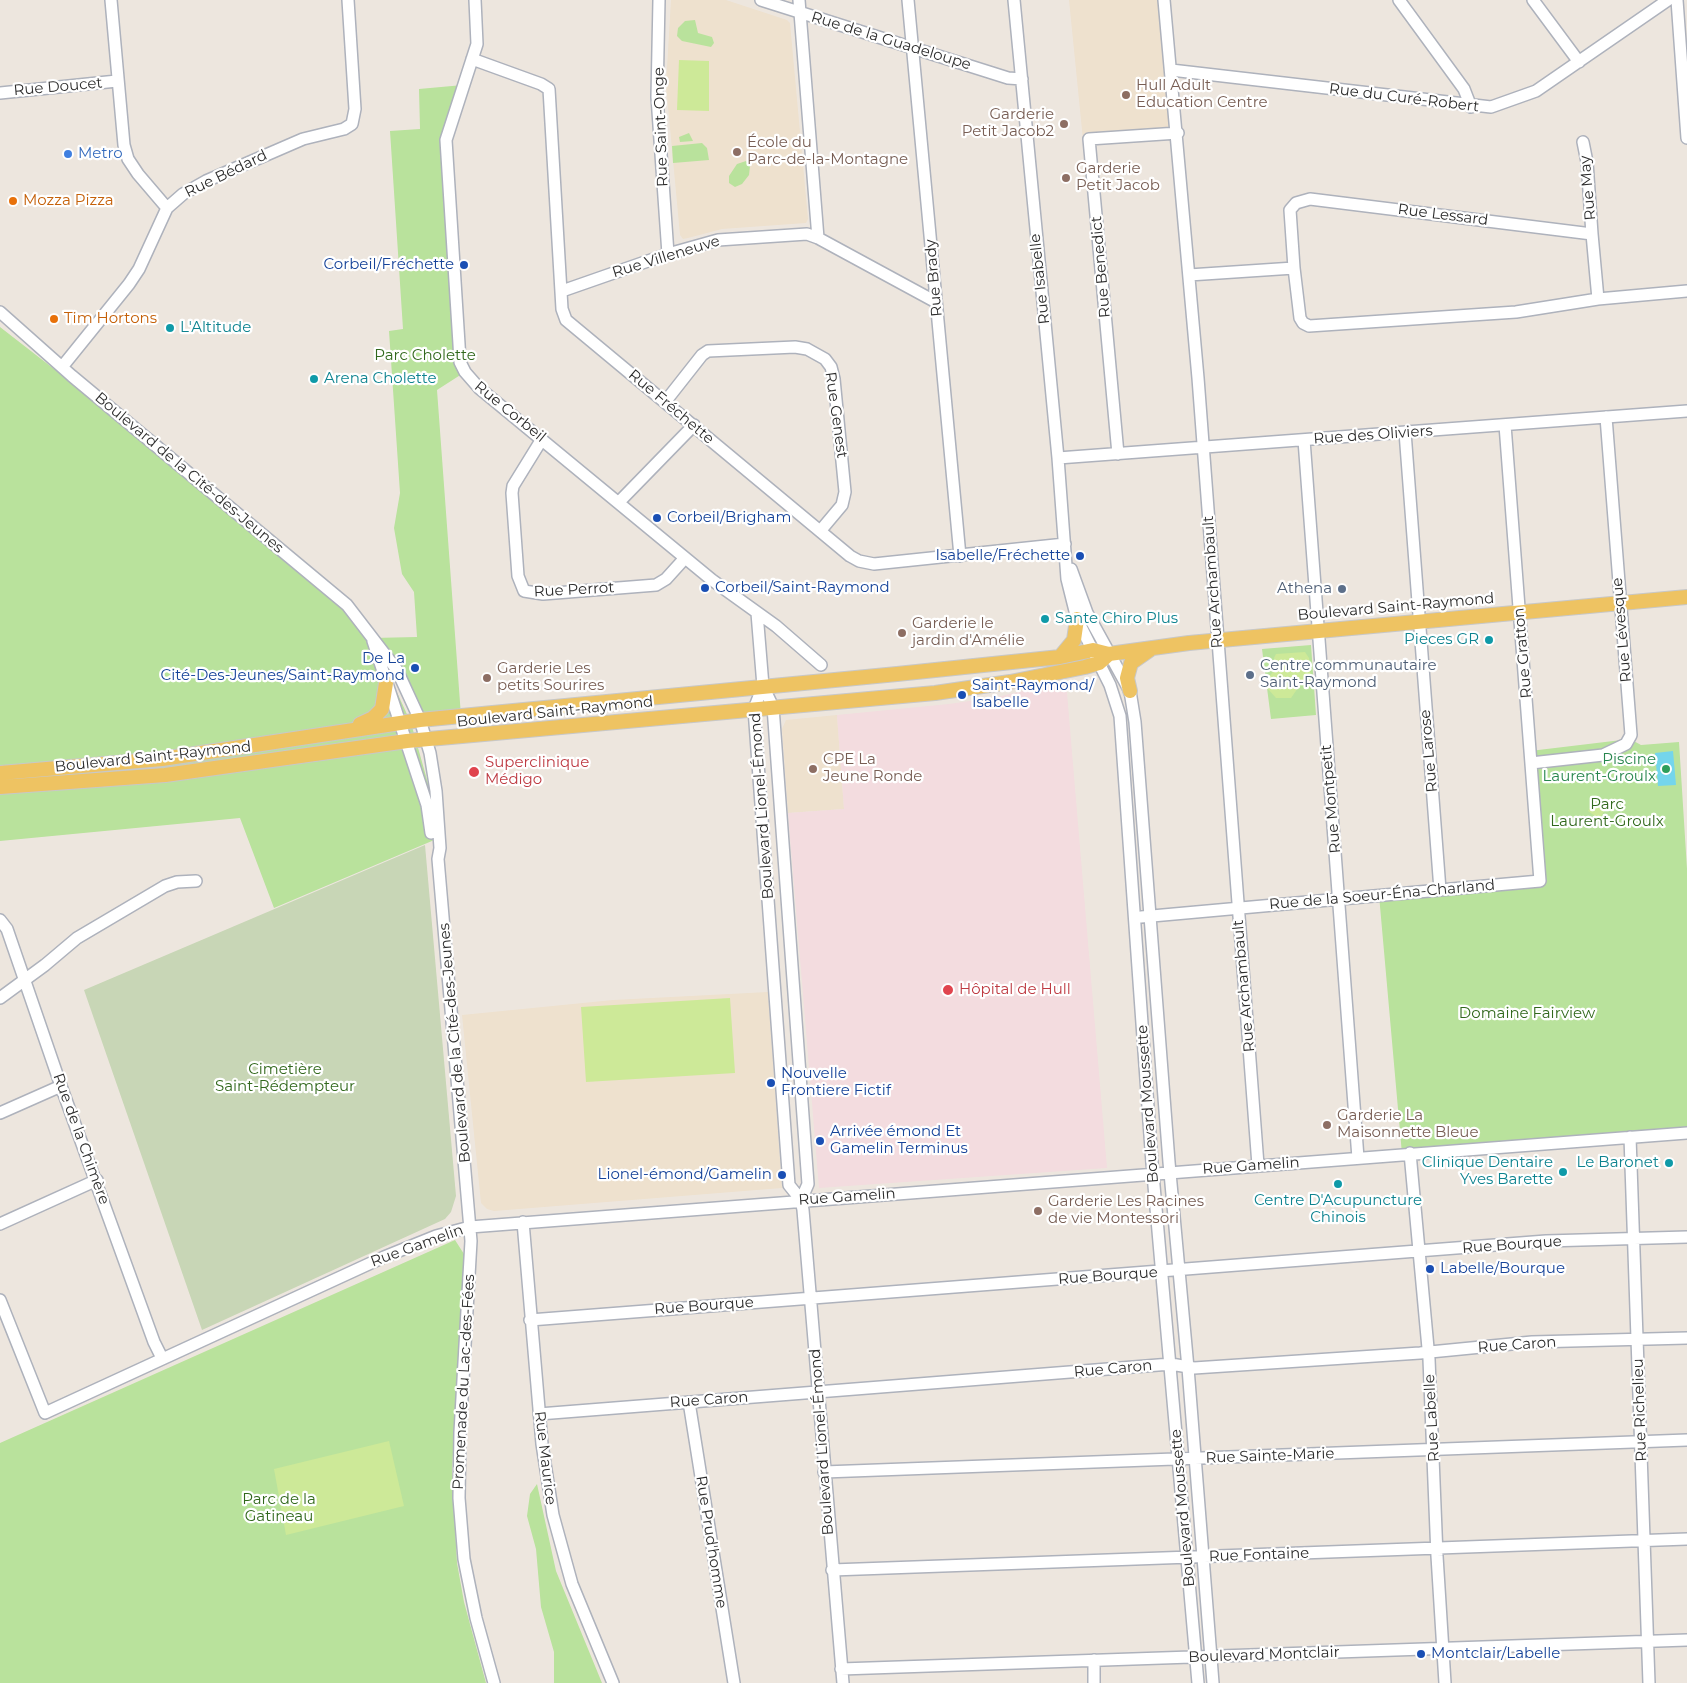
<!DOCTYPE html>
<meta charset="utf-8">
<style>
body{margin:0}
canvas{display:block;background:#ede6de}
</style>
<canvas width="1687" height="1683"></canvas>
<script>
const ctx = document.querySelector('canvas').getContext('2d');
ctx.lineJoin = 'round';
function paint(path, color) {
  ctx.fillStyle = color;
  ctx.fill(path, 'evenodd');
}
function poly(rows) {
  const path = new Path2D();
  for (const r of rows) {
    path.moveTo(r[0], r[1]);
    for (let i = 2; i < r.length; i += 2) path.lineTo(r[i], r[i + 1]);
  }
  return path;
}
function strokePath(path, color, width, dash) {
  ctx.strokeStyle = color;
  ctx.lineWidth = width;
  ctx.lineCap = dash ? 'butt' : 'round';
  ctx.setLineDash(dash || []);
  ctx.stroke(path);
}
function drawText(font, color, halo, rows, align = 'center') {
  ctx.font = font + ' Montserrat,sans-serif';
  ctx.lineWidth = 4.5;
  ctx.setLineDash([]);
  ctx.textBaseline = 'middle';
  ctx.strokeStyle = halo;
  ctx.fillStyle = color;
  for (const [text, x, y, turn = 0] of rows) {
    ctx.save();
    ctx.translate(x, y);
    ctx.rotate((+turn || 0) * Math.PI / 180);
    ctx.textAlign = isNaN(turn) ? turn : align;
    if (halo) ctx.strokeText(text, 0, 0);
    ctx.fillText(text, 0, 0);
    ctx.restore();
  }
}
const education = poly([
 [671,0,726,0,787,20,790,23,808,219,806,223,722,229,688,238,683,239,680,235,666,85],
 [1069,0,1164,0,1178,133,1083,140],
 [837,715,844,809,788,813,782,729,786,720],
 [768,992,782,1188,494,1211,487,1209,481,1203,462,1015,613,1000]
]);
const medical = poly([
 [1066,681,1107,1168,819,1188,788,813,844,809,837,715,949,704,997,697]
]);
const green = poly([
 [695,20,698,33,712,37,714,43,711,47,682,41,677,36,678,28,685,21],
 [463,85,449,129,465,372,437,390,461,716,420,720,411,696,373,640,411,723,433,801,439,838,274,908,240,818,0,841,0,327,296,557,372,638,417,637,414,592,402,574,394,528,400,493,389,331,403,329,390,131,420,129,419,89],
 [689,133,693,141,680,142,679,137],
 [702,143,707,148,709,160,673,163,672,146],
 [746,161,750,166,749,175,742,184,735,187,729,183,729,176,737,164],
 [1311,645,1316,715,1271,719,1262,649],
 [1630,739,1641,745,1679,742,1687,869,1687,1133,1402,1154,1379,895,1540,881,1530,751],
 [455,1240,464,1254,452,1471,457,1563,464,1602,486,1683,0,1683,0,1443],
 [537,1484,556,1571,602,1683,554,1683,554,1652,541,1607,536,1549,527,1516,530,1494]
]);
const cemetery = poly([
 [425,845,456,1196,451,1212,445,1219,202,1330,84,990]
]);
const pitch = poly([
 [679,60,709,61,709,111,677,110],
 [1305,652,1309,658,1311,679,1308,683,1300,685,1291,698,1276,698,1268,689,1268,678,1276,668,1274,658,1276,654],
 [1597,797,1609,804,1599,819,1588,811],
 [730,998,735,1073,586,1082,581,1007],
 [389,1441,404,1506,286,1535,274,1469]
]);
const water = poly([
 [1673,751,1676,785,1658,786,1655,753]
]);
const minor = poly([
 [111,0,124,145,128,159,138,174,167,208],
 [475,0,477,44,446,140,459,344,460,362,465,372,479,388,712,580,776,626,821,665],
 [659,0,657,97,668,254],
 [761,0,1008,78,1022,79],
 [799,0,818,238],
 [908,0,960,556],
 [1014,0,1058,458,1067,579,1077,619,1110,685,1120,716,1152,1163,1198,1683],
 [1164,0,1198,378,1258,1165],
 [1399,0,1464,89,1471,107],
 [1533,0,1579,62],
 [1677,0,1687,138],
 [472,59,541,84,549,89,562,309,566,320,850,556,859,561,874,564,1065,544],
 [1171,70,1491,107,1536,91,1668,0],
 [0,93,117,81],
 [1583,142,1587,162,1592,234],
 [1294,268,1290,210,1296,203,1310,199,1592,234,1598,299],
 [1189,275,1294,268,1300,318,1303,323,1309,326,1516,312,1598,299,1687,291],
 [562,291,668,254,718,240,807,234,818,238,936,302],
 [0,312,72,376,347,605,397,670,420,720,430,753,436,791,440,848,438,859,471,1241,460,1432,459,1498,464,1559,476,1618,494,1683],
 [62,367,129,284,139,269,167,208,183,194,206,181,303,139,344,129,352,124,355,109,348,0],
 [665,402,702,355,708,351,795,347,807,349,825,359,831,367,834,379,845,492,842,505,821,530],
 [1405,432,1440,890],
 [542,439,513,486,512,493,518,576,524,591,543,594,656,585,666,579,685,558],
 [1304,440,1358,1158],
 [1118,454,1089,139,1178,133],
 [1058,458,1687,411],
 [619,502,694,425],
 [1071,569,1087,613,1130,691,1135,722,1169,1162,1188,1368,1213,1683],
 [757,613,763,686,773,707,808,1184,801,1200],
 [373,641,427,805,431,833],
 [763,686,754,709,789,1185,801,1200,803,1210,843,1683],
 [1531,763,1603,755,1626,744,1631,735,1606,417],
 [1141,917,1540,881,1505,425],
 [0,920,7,929,61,1086,154,1342,162,1358],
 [0,998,45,965,77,938,165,886,177,882,196,881],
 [0,1113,61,1086],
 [1630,1137,1649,1683],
 [1410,1153,1429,1359,1437,1556,1445,1683],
 [523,1222,542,1444,553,1515,572,1584,613,1683],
 [0,1224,97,1180],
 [0,1300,45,1413,384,1257,436,1236,470,1227,1687,1133],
 [530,1320,1546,1241,1687,1237],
 [689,1402,734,1683],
 [539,1414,1171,1364,1194,1368,1420,1353,1532,1342,1687,1338],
 [824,1472,1687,1440],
 [832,1570,1687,1539],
 [1094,1660,1094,1683],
 [841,1669,1687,1640]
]);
const major = poly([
 [1060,657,1074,640,1077,619],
 [1130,691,1127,678,1131,663,1151,649],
 [360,724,373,718,382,709,386,683],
 [0,773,162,759,420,720,897,674,1060,657,1093,650,1109,654,1189,643,1687,597],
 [0,787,165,775,407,741,935,693,1010,682,1085,667,1099,663,1109,654]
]);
const markers = [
 [1126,95,5,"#8d6e63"],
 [1064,124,5,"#8d6e63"],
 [737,152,5,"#8d6e63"],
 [68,154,5,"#3f7fe0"],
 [1066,178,5,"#8d6e63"],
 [13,201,5,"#e8710a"],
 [464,265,5,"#1a4fb4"],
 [54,319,5,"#e8710a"],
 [170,328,5,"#0f9aa8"],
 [314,379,5,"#0f9aa8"],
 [657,518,5,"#1a4fb4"],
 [1080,556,5,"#1a4fb4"],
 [705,588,5,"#1a4fb4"],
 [1342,589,5,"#5c6f8a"],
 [1045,619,5,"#0f9aa8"],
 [902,633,5,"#8d6e63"],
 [1489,640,5,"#0f9aa8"],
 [415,668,5,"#1a4fb4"],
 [1250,675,5,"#5c6f8a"],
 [487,678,5,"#8d6e63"],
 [962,695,5,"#1a4fb4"],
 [813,769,5,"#8d6e63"],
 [1666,769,5,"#2e9e5b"],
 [474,772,6,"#e0444e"],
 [948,990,6,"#e0444e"],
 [771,1083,5,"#1a4fb4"],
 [1327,1125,5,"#8d6e63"],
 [820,1141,5,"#1a4fb4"],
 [1669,1163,5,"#0f9aa8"],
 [1563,1172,5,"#0f9aa8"],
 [782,1175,5,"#1a4fb4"],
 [1338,1184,5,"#0f9aa8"],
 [1038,1211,5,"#8d6e63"],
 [1430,1269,5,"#1a4fb4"],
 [1421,1654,5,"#1a4fb4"]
];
const streetNames = [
 ["Rue de la Guadeloupe",891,41,17],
 ["Rue Doucet",58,87,-5],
 ["Rue du Curé-Robert",1404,98,7],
 ["Rue Saint-Onge",661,127,-92],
 ["Rue Bédard",226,174,-26],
 ["Rue May",1588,188,-95],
 ["Rue Lessard",1443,215,7],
 ["Rue Villeneuve",666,257,-17],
 ["Rue Benedict",1101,267,-95],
 ["Rue Brady",934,278,-95],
 ["Rue Isabelle",1040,279,-96],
 ["Rue Fréchette",671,407,40],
 ["Rue Corbeil",510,412,39],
 ["Rue Genest",836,415,82],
 ["Rue des Oliviers",1373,435,-4],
 ["Boulevard de la Cité-des-Jeunes",189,473,40],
 ["Rue Archambault",1213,582,-94],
 ["Rue Perrot",574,590,-3],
 ["Boulevard Saint-Raymond",1396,607,-5],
 ["Rue Lévesque",1622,630,-95],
 ["Rue Gratton",1523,653,-95],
 ["Boulevard Saint-Raymond",555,712,-6],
 ["Rue Larose",1429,751,-95],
 ["Boulevard Saint-Raymond",153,757,-6],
 ["Rue Montpetit",1331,799,-95],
 ["Boulevard Lionel-Émond",762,806,-94],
 ["Rue de la Soeur-Éna-Charland",1382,895,-5],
 ["Rue Archambault",1244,986,-95],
 ["Boulevard de la Cité-des-Jeunes",455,1043,-95],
 ["Boulevard Moussette",1148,1104,-94],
 ["Rue de la Chimère",81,1139,70],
 ["Rue Gamelin",1251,1166,-4],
 ["Rue Gamelin",847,1197,-4],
 ["Rue Bourque",1512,1245,-4],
 ["Rue Gamelin",417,1246,-20],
 ["Rue Bourque",1108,1276,-4],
 ["Rue Bourque",704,1306,-4],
 ["Rue Caron",1517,1345,-4],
 ["Rue Caron",1113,1369,-5],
 ["Promenade du Lac-des-Fées",464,1382,-87],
 ["Rue Caron",709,1400,-4],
 ["Rue Richelieu",1640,1410,-92],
 ["Rue Labelle",1432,1418,-93],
 ["Boulevard Lionel-Émond",822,1442,-94],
 ["Rue Sainte-Marie",1270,1456,-2],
 ["Rue Maurice",545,1458,83],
 ["Boulevard Moussette",1183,1508,-95],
 ["Rue Prud'homme",711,1542,81],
 ["Rue Fontaine",1259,1555,-2],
 ["Boulevard Montclair",1264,1655,-2]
];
const educationNames = [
 ["Hull Adult",1136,86],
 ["Education Centre",1136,103],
 ["Garderie",1054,115,"right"],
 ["Petit Jacob2",1054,132,"right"],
 ["École du",747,143],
 ["Parc-de-la-Montagne",747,160],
 ["Garderie",1076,169],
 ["Petit Jacob",1076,186],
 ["Garderie le",912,624],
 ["jardin d'Amélie",912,641],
 ["Garderie Les",497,669],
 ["petits Sourires",497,686],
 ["CPE La",823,760],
 ["Jeune Ronde",823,777],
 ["Garderie La",1337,1116],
 ["Maisonnette Bleue",1337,1133],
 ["Garderie Les Racines",1048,1202],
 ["de vie Montessori",1048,1219]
];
const shopNames = [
 ["Metro",78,154]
];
const foodNames = [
 ["Mozza Pizza",23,201],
 ["Tim Hortons",64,319]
];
const transitNames = [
 ["Corbeil/Fréchette",454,265,"right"],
 ["Corbeil/Brigham",667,518],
 ["Isabelle/Fréchette",1070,556,"right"],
 ["Corbeil/Saint-Raymond",715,588],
 ["De La",405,659,"right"],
 ["Cité-Des-Jeunes/Saint-Raymond",405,676,"right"],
 ["Saint-Raymond/",972,686],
 ["Isabelle",972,703],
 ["Nouvelle",781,1074],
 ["Frontiere Fictif",781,1091],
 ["Arrivée émond Et",830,1132],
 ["Gamelin Terminus",830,1149],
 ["Lionel-émond/Gamelin",772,1175,"right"],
 ["Labelle/Bourque",1440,1269],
 ["Montclair/Labelle",1431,1654]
];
const cultureNames = [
 ["L'Altitude",180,328],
 ["Arena Cholette",324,379],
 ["Sante Chiro Plus",1055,619],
 ["Pieces GR",1479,640,"right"],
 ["Clinique Dentaire",1553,1163,"right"],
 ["Yves Barette",1553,1180,"right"],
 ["Le Baronet",1659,1163,"right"],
 ["Centre D'Acupuncture",1338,1201,"center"],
 ["Chinois",1338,1218,"center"]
];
const parkNames = [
 ["Parc Cholette",425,356],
 ["Parc",1607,805],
 ["Laurent-Groulx",1607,822],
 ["Domaine Fairview",1527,1014],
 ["Cimetière",285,1070],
 ["Saint-Rédempteur",285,1087],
 ["Parc de la",279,1500],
 ["Gatineau",279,1517]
];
const serviceNames = [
 ["Athena",1332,589],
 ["Centre communautaire",1260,666,"left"],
 ["Saint-Raymond",1260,683,"left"]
];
const leisureNames = [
 ["Piscine",1656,760],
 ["Laurent-Groulx",1656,777]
];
const healthNames = [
 ["Superclinique",485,763],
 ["Médigo",485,780],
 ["Hôpital de Hull",959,990]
];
paint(education, '#eee1ce');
paint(medical, '#f3dcdf');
paint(green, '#b9e29c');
paint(cemetery, '#c8d6b6');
paint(pitch, '#cde998');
paint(water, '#74d5ec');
strokePath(minor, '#aeb2bc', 14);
strokePath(major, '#c8c8c8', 16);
strokePath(minor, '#fff', 11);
strokePath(major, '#eec362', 14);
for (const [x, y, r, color] of markers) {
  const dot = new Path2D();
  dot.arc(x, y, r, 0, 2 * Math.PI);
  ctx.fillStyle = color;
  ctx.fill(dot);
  strokePath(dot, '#fff', 2);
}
drawText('15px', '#2c2c2c', '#fff', streetNames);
drawText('15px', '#785e54', '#fff', educationNames, 'left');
drawText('15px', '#366cbe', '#fff', shopNames, 'left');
drawText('15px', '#c56008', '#fff', foodNames, 'left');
drawText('15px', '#164399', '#fff', transitNames, 'left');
drawText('15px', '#0d838f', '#fff', cultureNames, 'left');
drawText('15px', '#31681c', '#fff', parkNames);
drawText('15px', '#4e5e75', '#fff', serviceNames, 'right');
drawText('15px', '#27864d', '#fff', leisureNames, 'right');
drawText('15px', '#be3a42', '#fff', healthNames, 'left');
</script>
